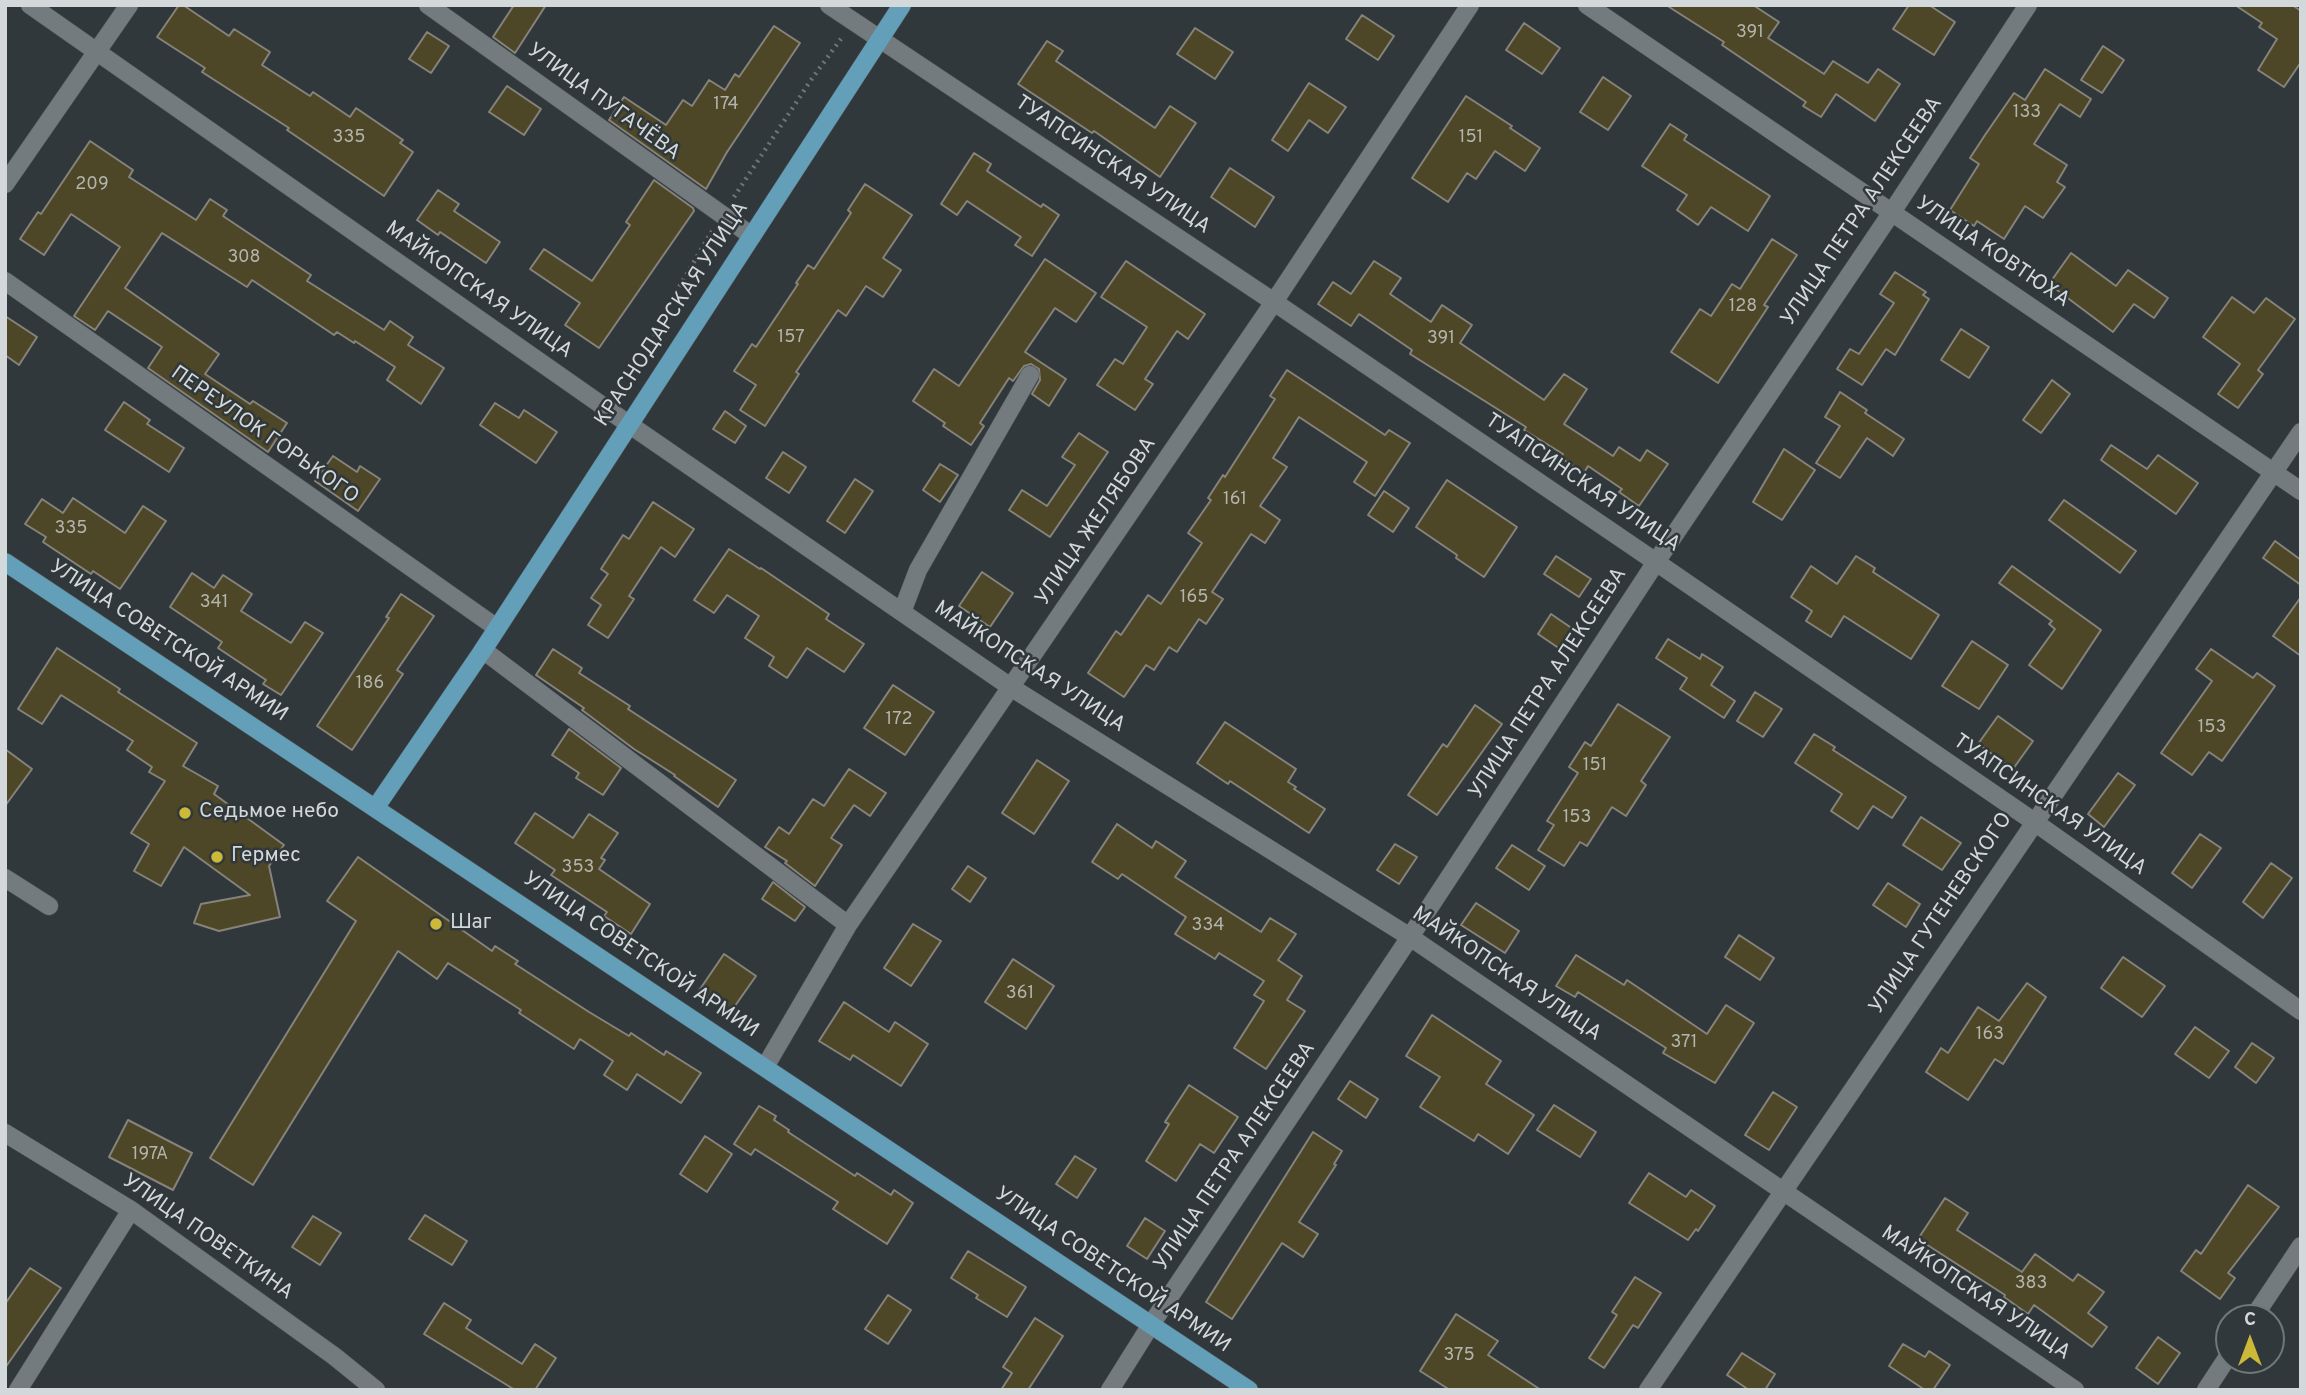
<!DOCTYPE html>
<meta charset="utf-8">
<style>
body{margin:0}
#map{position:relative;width:2306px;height:1395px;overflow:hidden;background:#30383b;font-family:Overpass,sans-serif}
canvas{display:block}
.frame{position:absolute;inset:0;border:7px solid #d3d8da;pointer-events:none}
.north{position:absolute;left:2215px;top:1304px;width:70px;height:70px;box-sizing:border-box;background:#30383b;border:2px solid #71787b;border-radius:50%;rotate:0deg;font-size:19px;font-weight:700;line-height:28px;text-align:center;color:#d3d8da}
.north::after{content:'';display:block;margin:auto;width:24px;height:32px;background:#cdb938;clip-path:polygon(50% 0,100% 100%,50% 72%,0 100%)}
</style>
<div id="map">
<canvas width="2306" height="1395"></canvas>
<div class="frame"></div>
<div class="north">С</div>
</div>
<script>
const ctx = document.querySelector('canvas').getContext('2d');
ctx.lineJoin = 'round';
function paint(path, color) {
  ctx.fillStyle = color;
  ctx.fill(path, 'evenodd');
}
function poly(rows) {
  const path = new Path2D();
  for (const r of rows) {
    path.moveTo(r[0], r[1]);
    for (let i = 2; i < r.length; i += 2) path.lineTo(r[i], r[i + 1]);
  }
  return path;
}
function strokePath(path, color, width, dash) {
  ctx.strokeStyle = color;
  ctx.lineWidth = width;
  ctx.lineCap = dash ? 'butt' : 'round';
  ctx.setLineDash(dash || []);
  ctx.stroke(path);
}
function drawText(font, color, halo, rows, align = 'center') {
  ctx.font = font + ' Overpass,sans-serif';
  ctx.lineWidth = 5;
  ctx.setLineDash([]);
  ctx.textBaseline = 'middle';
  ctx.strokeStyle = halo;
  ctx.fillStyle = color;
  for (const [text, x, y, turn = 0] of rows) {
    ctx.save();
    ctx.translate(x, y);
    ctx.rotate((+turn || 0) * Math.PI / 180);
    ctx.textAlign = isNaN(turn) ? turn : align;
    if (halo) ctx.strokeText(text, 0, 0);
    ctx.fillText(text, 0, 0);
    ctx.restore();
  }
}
const building = poly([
 [179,5,183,5,229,36,234,29,270,52,262,65,310,96,313,92,350,117,356,108,403,140,400,143,413,152,384,196,287,130,289,128,202,72,205,68,157,37,179,5],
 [514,5,546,5,515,53,493,37,514,5],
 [1666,5,1753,5,1779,22,1768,38,1824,74,1833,61,1868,83,1878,69,1900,84,1875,121,1836,94,1821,117,1803,106,1806,102,1722,45,1724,42,1666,5],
 [1909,5,1929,5,1955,22,1934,55,1893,29,1909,5],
 [2235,5,2292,5,2301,11,2301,62,2284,87,2258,70,2277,39,2259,27,2262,23,2235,5],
 [1362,15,1394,36,1378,60,1346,39,1362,15],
 [1524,23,1560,48,1542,74,1506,50,1524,23],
 [774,26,800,43,727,152,706,189,609,120,624,97,666,125,683,100,692,106,709,80,725,90,735,74,739,77,774,26],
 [1195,28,1233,52,1215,79,1177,54,1195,28],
 [427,32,449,46,431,73,409,59,427,32],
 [1047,41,1063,51,1056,61,1155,128,1170,106,1196,123,1160,177,1094,131,1092,133,1018,84,1047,41],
 [2103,46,2124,60,2102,93,2081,80,2103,46],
 [2045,69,2091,99,2080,117,2060,104,2034,144,2067,165,2057,182,2065,187,2043,218,2025,206,2004,239,1977,221,1974,226,1950,210,1979,164,1970,158,1985,135,2014,93,2025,100,2045,69],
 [1603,77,1631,96,1608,130,1580,112,1603,77],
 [1309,83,1346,107,1328,133,1309,120,1288,151,1272,140,1309,83],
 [507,86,541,109,524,135,489,112,507,86],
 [1466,96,1512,126,1510,128,1540,148,1525,171,1495,151,1476,179,1467,173,1448,202,1412,178,1466,96],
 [1670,124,1687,135,1684,140,1770,196,1748,231,1711,207,1698,225,1677,210,1687,195,1642,166,1670,124],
 [90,141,133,170,129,177,196,220,210,199,227,210,223,216,311,275,307,281,384,330,390,321,413,337,408,345,444,368,421,404,387,380,395,367,355,341,354,343,337,332,334,335,252,280,247,287,162,233,125,288,219,354,205,374,250,404,253,401,287,423,268,452,148,368,162,347,108,311,95,330,74,316,120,247,71,214,44,255,20,239,38,212,41,214,90,141],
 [974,153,991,164,987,171,1041,207,1043,204,1059,215,1032,256,1015,245,1021,237,967,201,957,215,941,204,974,153],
 [1230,168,1274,197,1255,227,1211,197,1230,168],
 [654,180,693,208,694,211,599,348,565,325,580,303,530,269,544,249,592,281,630,225,626,222,654,180],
 [865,184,912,215,883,258,901,270,883,297,866,286,846,316,838,310,796,372,799,374,765,426,740,410,756,385,734,371,752,344,756,347,798,284,796,283,808,265,814,269,851,213,848,210,865,184],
 [438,190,459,204,454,211,500,242,486,263,440,232,438,235,417,220,438,190],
 [1772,239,1797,255,1764,305,1768,307,1718,383,1671,352,1700,309,1711,316,1732,284,1740,289,1772,239],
 [2071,253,2116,286,2128,270,2168,298,2154,318,2134,304,2113,332,2049,284,2071,253],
 [1045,259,1096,293,1076,322,1055,308,1025,352,1066,379,1049,406,1032,394,1040,380,1039,369,1031,364,1024,366,1013,381,1009,378,980,423,984,426,971,445,943,426,945,423,913,401,934,369,959,386,1045,259],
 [1126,261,1205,314,1188,339,1177,331,1145,379,1153,384,1135,410,1097,385,1115,359,1123,364,1147,327,1101,297,1126,261],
 [1374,261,1401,278,1390,294,1431,322,1442,305,1472,325,1460,343,1544,400,1564,374,1587,389,1564,424,1613,456,1619,447,1640,461,1647,450,1668,464,1639,506,1619,492,1622,489,1588,466,1584,473,1561,458,1563,454,1524,430,1526,427,1410,354,1412,350,1359,314,1351,326,1318,304,1333,282,1351,294,1374,261],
 [1895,272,1926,292,1923,295,1929,299,1895,355,1886,349,1862,385,1837,369,1850,349,1859,354,1894,303,1880,294,1895,272],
 [2232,297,2254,313,2266,298,2295,319,2258,370,2263,374,2238,408,2218,394,2240,364,2203,337,2232,297],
 [5,316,37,337,19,365,5,355,5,316],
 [1961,329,1989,347,1969,378,1941,360,1961,329],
 [1287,370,1385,435,1389,430,1410,443,1375,496,1354,482,1367,462,1299,417,1273,458,1287,467,1260,506,1280,520,1265,543,1251,534,1212,592,1223,599,1206,624,1199,619,1177,652,1169,647,1154,670,1146,665,1124,697,1088,673,1116,631,1121,635,1148,595,1161,604,1202,543,1188,533,1211,500,1208,498,1223,475,1225,477,1275,399,1270,396,1287,370],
 [2052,380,2070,394,2041,433,2023,420,2052,380],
 [1840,392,1867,410,1865,413,1904,439,1893,456,1867,438,1840,478,1816,463,1840,426,1825,417,1840,392],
 [124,402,150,420,147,424,184,448,169,472,105,430,124,402],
 [495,403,519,418,524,410,557,432,536,463,480,425,495,403],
 [725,411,746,426,735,443,713,429,725,411],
 [1079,433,1108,452,1050,537,1009,510,1022,490,1047,506,1075,465,1062,457,1079,433],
 [2111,445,2147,469,2158,455,2198,483,2176,514,2101,460,2111,445],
 [1784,449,1815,470,1782,520,1753,502,1784,449],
 [783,452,806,467,789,493,766,478,783,452],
 [333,456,357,472,360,466,380,479,358,511,315,481,333,456],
 [940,464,958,475,940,502,923,490,940,464],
 [855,479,873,491,845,533,827,521,855,479],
 [1447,480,1517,527,1484,577,1456,558,1457,555,1416,527,1447,480],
 [1384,491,1409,508,1393,532,1368,515,1384,491],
 [73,498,125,533,143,506,166,521,120,589,93,571,91,574,43,542,46,537,25,524,42,499,63,513,73,498],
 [2064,500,2136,551,2120,573,2049,520,2064,500],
 [653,502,694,529,675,557,661,547,629,596,634,599,608,638,588,625,601,605,591,598,608,574,601,569,623,535,629,539,653,502],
 [2275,541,2301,560,2301,585,2263,558,2275,541],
 [729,549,760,569,761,568,829,614,826,619,864,644,844,672,807,648,787,678,769,666,774,657,745,638,759,616,727,595,714,613,694,600,729,549],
 [1556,556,1591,579,1579,597,1544,574,1556,556],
 [1856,556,1875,568,1873,572,1939,615,1911,659,1844,616,1831,637,1806,621,1812,611,1791,597,1811,566,1837,584,1856,556],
 [2012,566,2101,630,2062,689,2029,665,2055,629,2049,624,2052,621,1999,583,2012,566],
 [982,572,1013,593,990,627,959,606,982,572],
 [192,573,214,588,223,575,252,594,241,611,291,643,305,622,323,633,281,695,263,684,266,680,218,648,222,642,170,607,192,573],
 [401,594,434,616,397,670,403,674,352,750,317,726,389,618,386,617,401,594],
 [2301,597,2301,656,2273,636,2301,597],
 [1551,614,1573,629,1560,649,1538,634,1551,614],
 [1668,639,1700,659,1702,654,1723,667,1711,685,1735,701,1724,718,1680,689,1687,678,1656,658,1668,639],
 [1972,641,2008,665,1979,709,1942,686,1972,641],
 [57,648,120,689,118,692,197,743,183,766,218,786,214,794,284,845,269,866,280,917,219,931,194,923,201,904,250,895,184,847,161,886,134,871,149,844,131,833,165,781,149,772,152,767,127,750,133,741,61,695,42,724,18,709,57,648],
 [553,649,582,668,579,673,630,706,628,709,736,780,718,807,674,776,675,775,634,749,582,710,584,708,536,675,553,649],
 [2211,649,2253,678,2257,673,2275,686,2222,761,2209,752,2192,775,2161,753,2212,681,2196,669,2211,649],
 [893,685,934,712,905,755,864,728,893,685],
 [1755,692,1782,709,1763,737,1737,721,1755,692],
 [1618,704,1670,737,1641,781,1646,785,1626,816,1612,807,1587,846,1580,842,1564,866,1538,850,1554,825,1547,821,1578,773,1569,767,1585,742,1591,746,1618,704],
 [1475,705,1502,724,1437,815,1408,795,1443,744,1447,747,1475,705],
 [1998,716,2033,741,2013,769,1978,744,1998,716],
 [1225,722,1296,769,1288,782,1296,787,1294,789,1325,809,1309,833,1230,781,1228,784,1197,763,1225,722],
 [569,729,621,768,603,795,576,778,579,773,552,755,569,729],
 [1814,734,1835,747,1833,750,1906,797,1892,818,1873,806,1858,829,1831,811,1842,794,1795,763,1814,734],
 [5,749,32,769,5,806,5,749],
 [1037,760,1069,781,1034,834,1002,813,1037,760],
 [849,769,886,793,870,816,854,805,831,838,842,845,815,886,785,863,787,861,765,847,779,827,789,834,813,799,824,806,849,769],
 [2118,773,2135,785,2104,827,2088,814,2118,773],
 [535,813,573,838,589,814,618,833,601,858,605,860,599,869,650,904,631,934,604,916,607,912,551,875,555,870,515,843,535,813],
 [1921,817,1961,843,1942,870,1903,845,1921,817],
 [1117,824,1152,848,1156,841,1186,861,1175,877,1261,932,1270,918,1296,934,1278,960,1302,976,1287,1000,1305,1011,1266,1069,1234,1048,1264,1001,1254,995,1264,981,1219,953,1215,959,1175,934,1186,917,1122,874,1118,879,1092,862,1117,824],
 [2200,834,2221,848,2192,888,2172,873,2200,834],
 [1395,844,1417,857,1399,884,1377,870,1395,844],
 [1512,845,1545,866,1529,890,1496,868,1512,845],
 [358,857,492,951,495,946,518,961,515,964,589,1012,629,1036,631,1033,664,1055,666,1051,701,1073,681,1103,637,1074,627,1090,604,1075,613,1061,580,1039,574,1049,519,1013,521,1010,448,963,437,979,398,951,253,1185,210,1158,356,921,327,901,358,857],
 [2271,863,2292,878,2263,918,2243,902,2271,863],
 [968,866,986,878,970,902,952,889,968,866],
 [773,882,805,907,795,921,762,899,773,882],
 [1888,883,1920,904,1906,927,1873,905,1888,883],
 [1476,903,1519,931,1505,953,1461,925,1476,903],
 [913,924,941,941,911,986,884,968,913,924],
 [1739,935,1774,958,1760,980,1725,957,1739,935],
 [724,954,756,976,730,1013,698,992,724,954],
 [1576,955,1624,985,1627,980,1707,1034,1726,1005,1754,1023,1715,1083,1663,1053,1666,1048,1578,992,1575,997,1556,986,1576,955],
 [2123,957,2165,986,2142,1017,2101,988,2123,957],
 [1013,959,1054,986,1026,1029,985,1002,1013,959],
 [2027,983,2046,997,2003,1064,1995,1059,1968,1100,1926,1072,1941,1048,1948,1053,1978,1007,1999,1021,2027,983],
 [844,1002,889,1032,895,1022,928,1044,901,1086,853,1055,850,1060,819,1041,844,1002],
 [1432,1015,1501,1061,1486,1084,1534,1115,1508,1154,1478,1134,1474,1141,1420,1107,1440,1077,1406,1056,1432,1015],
 [2195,1027,2229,1051,2209,1078,2175,1054,2195,1027],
 [2252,1043,2274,1058,2256,1083,2235,1067,2252,1043],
 [1350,1081,1378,1099,1366,1118,1338,1099,1350,1081],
 [1189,1085,1238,1117,1214,1153,1200,1144,1176,1181,1146,1161,1169,1124,1165,1122,1189,1085],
 [1773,1092,1797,1107,1769,1150,1745,1135,1773,1092],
 [1554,1105,1596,1132,1580,1157,1537,1130,1554,1105],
 [759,1106,776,1116,774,1120,789,1130,788,1132,855,1176,857,1173,891,1195,894,1190,913,1203,887,1244,833,1209,838,1202,755,1149,751,1155,734,1144,759,1106],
 [128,1120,192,1153,173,1190,109,1157,128,1120],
 [1313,1132,1342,1151,1334,1164,1336,1165,1299,1222,1318,1234,1303,1257,1282,1243,1232,1319,1206,1302,1313,1132],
 [705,1136,732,1154,707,1192,680,1174,705,1136],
 [1075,1156,1096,1169,1077,1198,1056,1184,1075,1156],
 [1649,1173,1686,1197,1691,1190,1715,1206,1698,1231,1696,1229,1688,1240,1629,1203,1649,1173],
 [2248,1185,2279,1207,2228,1273,2235,1278,2220,1299,2181,1271,2196,1250,2201,1254,2248,1185],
 [1945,1198,1968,1213,1957,1230,2022,1272,2035,1254,2073,1281,2078,1274,2104,1292,2088,1313,2107,1327,2092,1347,2034,1305,2028,1314,2004,1297,2005,1295,1918,1239,1945,1198],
 [425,1215,467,1241,452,1265,409,1239,425,1215],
 [313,1216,341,1233,320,1265,292,1247,313,1216],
 [1145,1218,1165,1231,1147,1259,1127,1246,1145,1218],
 [968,1251,1026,1287,1007,1317,976,1298,978,1295,951,1278,968,1251],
 [30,1268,61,1288,5,1368,5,1304,30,1268],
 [1635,1277,1661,1293,1638,1328,1633,1325,1604,1368,1589,1358,1617,1315,1612,1312,1635,1277],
 [888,1295,911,1310,888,1344,865,1329,888,1295],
 [444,1303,471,1320,466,1328,522,1364,535,1344,556,1358,535,1390,515,1390,424,1334,444,1303],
 [1456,1314,1498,1341,1488,1355,1541,1390,1450,1390,1420,1371,1456,1314],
 [1035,1318,1063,1336,1028,1390,1001,1390,1012,1373,1003,1367,1035,1318],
 [2158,1337,2180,1353,2158,1384,2136,1368,2158,1337],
 [1903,1344,1925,1357,1929,1351,1950,1365,1933,1390,1925,1390,1889,1366,1903,1344],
 [1742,1353,1775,1374,1765,1390,1749,1390,1727,1375,1742,1353]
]);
const path = poly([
 [734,197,811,80,843,36],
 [651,350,658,323,712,231]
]);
const minor = poly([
 [30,5,630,425,1012,688,1410,937,2075,1390],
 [428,5,752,236],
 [829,5,1274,302,1656,562,2033,821,2301,1011],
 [1587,5,2301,491],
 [5,184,129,5],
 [5,281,497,628],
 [902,612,918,570,1030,375],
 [483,650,848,925],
 [5,878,49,906],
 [765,1067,848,925,1274,302,1470,5],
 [5,1133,131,1210,334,1356,376,1390],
 [2253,1318,2301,1246],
 [18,1390,131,1210],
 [1110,1390,1152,1323,1410,937,1656,562,1892,212,2028,5],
 [1648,1390,2301,432],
 [2206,1390,2229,1355]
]);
const major = poly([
 [5,562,1249,1390],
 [376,807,483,650,902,5]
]);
const markers = [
 [185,813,7,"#cdb938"],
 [217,857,7,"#cdb938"],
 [436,924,7,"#cdb938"]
];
const numberNames = [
 ["391",1750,33],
 ["174",726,105],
 ["133",2027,113],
 ["335",349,138],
 ["151",1471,138],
 ["209",92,185],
 ["308",244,258],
 ["128",1743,307],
 ["157",791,338],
 ["391",1441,339],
 ["161",1235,500],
 ["335",71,529],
 ["165",1194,598],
 ["341",214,603],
 ["186",370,684],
 ["172",899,720],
 ["153",2212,728],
 ["151",1595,766],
 ["153",1577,818],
 ["353",578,868],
 ["334",1208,926],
 ["361",1020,994],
 ["163",1990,1035],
 ["371",1684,1043],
 ["197А",150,1155],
 ["383",2031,1284],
 ["375",1459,1356]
];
const streetNames = [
 ["УЛИЦА ПУГАЧЁВА",603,103,36],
 ["ТУАПСИНСКАЯ УЛИЦА",1112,166,34],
 ["УЛИЦА ПЕТРА АЛЕКСЕЕВА",1863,212,-56],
 ["УЛИЦА КОВТЮХА",1992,253,34],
 ["МАЙКОПСКАЯ УЛИЦА",478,291,35],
 ["КРАСНОДАРСКАЯ УЛИЦА",673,315,-57],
 ["ПЕРЕУЛОК ГОРЬКОГО",264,436,35],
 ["ТУАПСИНСКАЯ УЛИЦА",1582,484,34],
 ["УЛИЦА ЖЕЛЯБОВА",1097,522,-56],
 ["УЛИЦА СОВЕТСКОЙ АРМИИ",168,642,33],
 ["МАЙКОПСКАЯ УЛИЦА",1029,668,33],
 ["УЛИЦА ПЕТРА АЛЕКСЕЕВА",1549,684,-57],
 ["ТУАПСИНСКАЯ УЛИЦА",2049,806,35],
 ["УЛИЦА ГУТЕНЕВСКОГО",1942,914,-56],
 ["УЛИЦА СОВЕТСКОЙ АРМИИ",640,956,34],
 ["МАЙКОПСКАЯ УЛИЦА",1506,975,34],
 ["УЛИЦА ПЕТРА АЛЕКСЕЕВА",1236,1157,-56],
 ["УЛИЦА ПОВЕТКИНА",207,1238,35],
 ["УЛИЦА СОВЕТСКОЙ АРМИИ",1112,1271,34],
 ["МАЙКОПСКАЯ УЛИЦА",1975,1294,34]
];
const poiNames = [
 ["Седьмое небо",199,813],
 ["Гермес",231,857],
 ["Шаг",450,924]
];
paint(building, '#4d4727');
strokePath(building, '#85837b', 2);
strokePath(minor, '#505659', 19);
strokePath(major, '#505659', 19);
strokePath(path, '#6e7578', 4.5, [2, 5]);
strokePath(minor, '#737b7f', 18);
strokePath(major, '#639fb8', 18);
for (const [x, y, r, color] of markers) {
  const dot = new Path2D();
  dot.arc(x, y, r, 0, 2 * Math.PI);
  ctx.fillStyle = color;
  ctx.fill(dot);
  strokePath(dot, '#30383b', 2.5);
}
drawText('18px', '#b2b4ad', null, numberNames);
drawText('21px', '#d3d8da', '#30383b', streetNames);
drawText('21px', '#d3d8da', '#30383b', poiNames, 'left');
</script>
